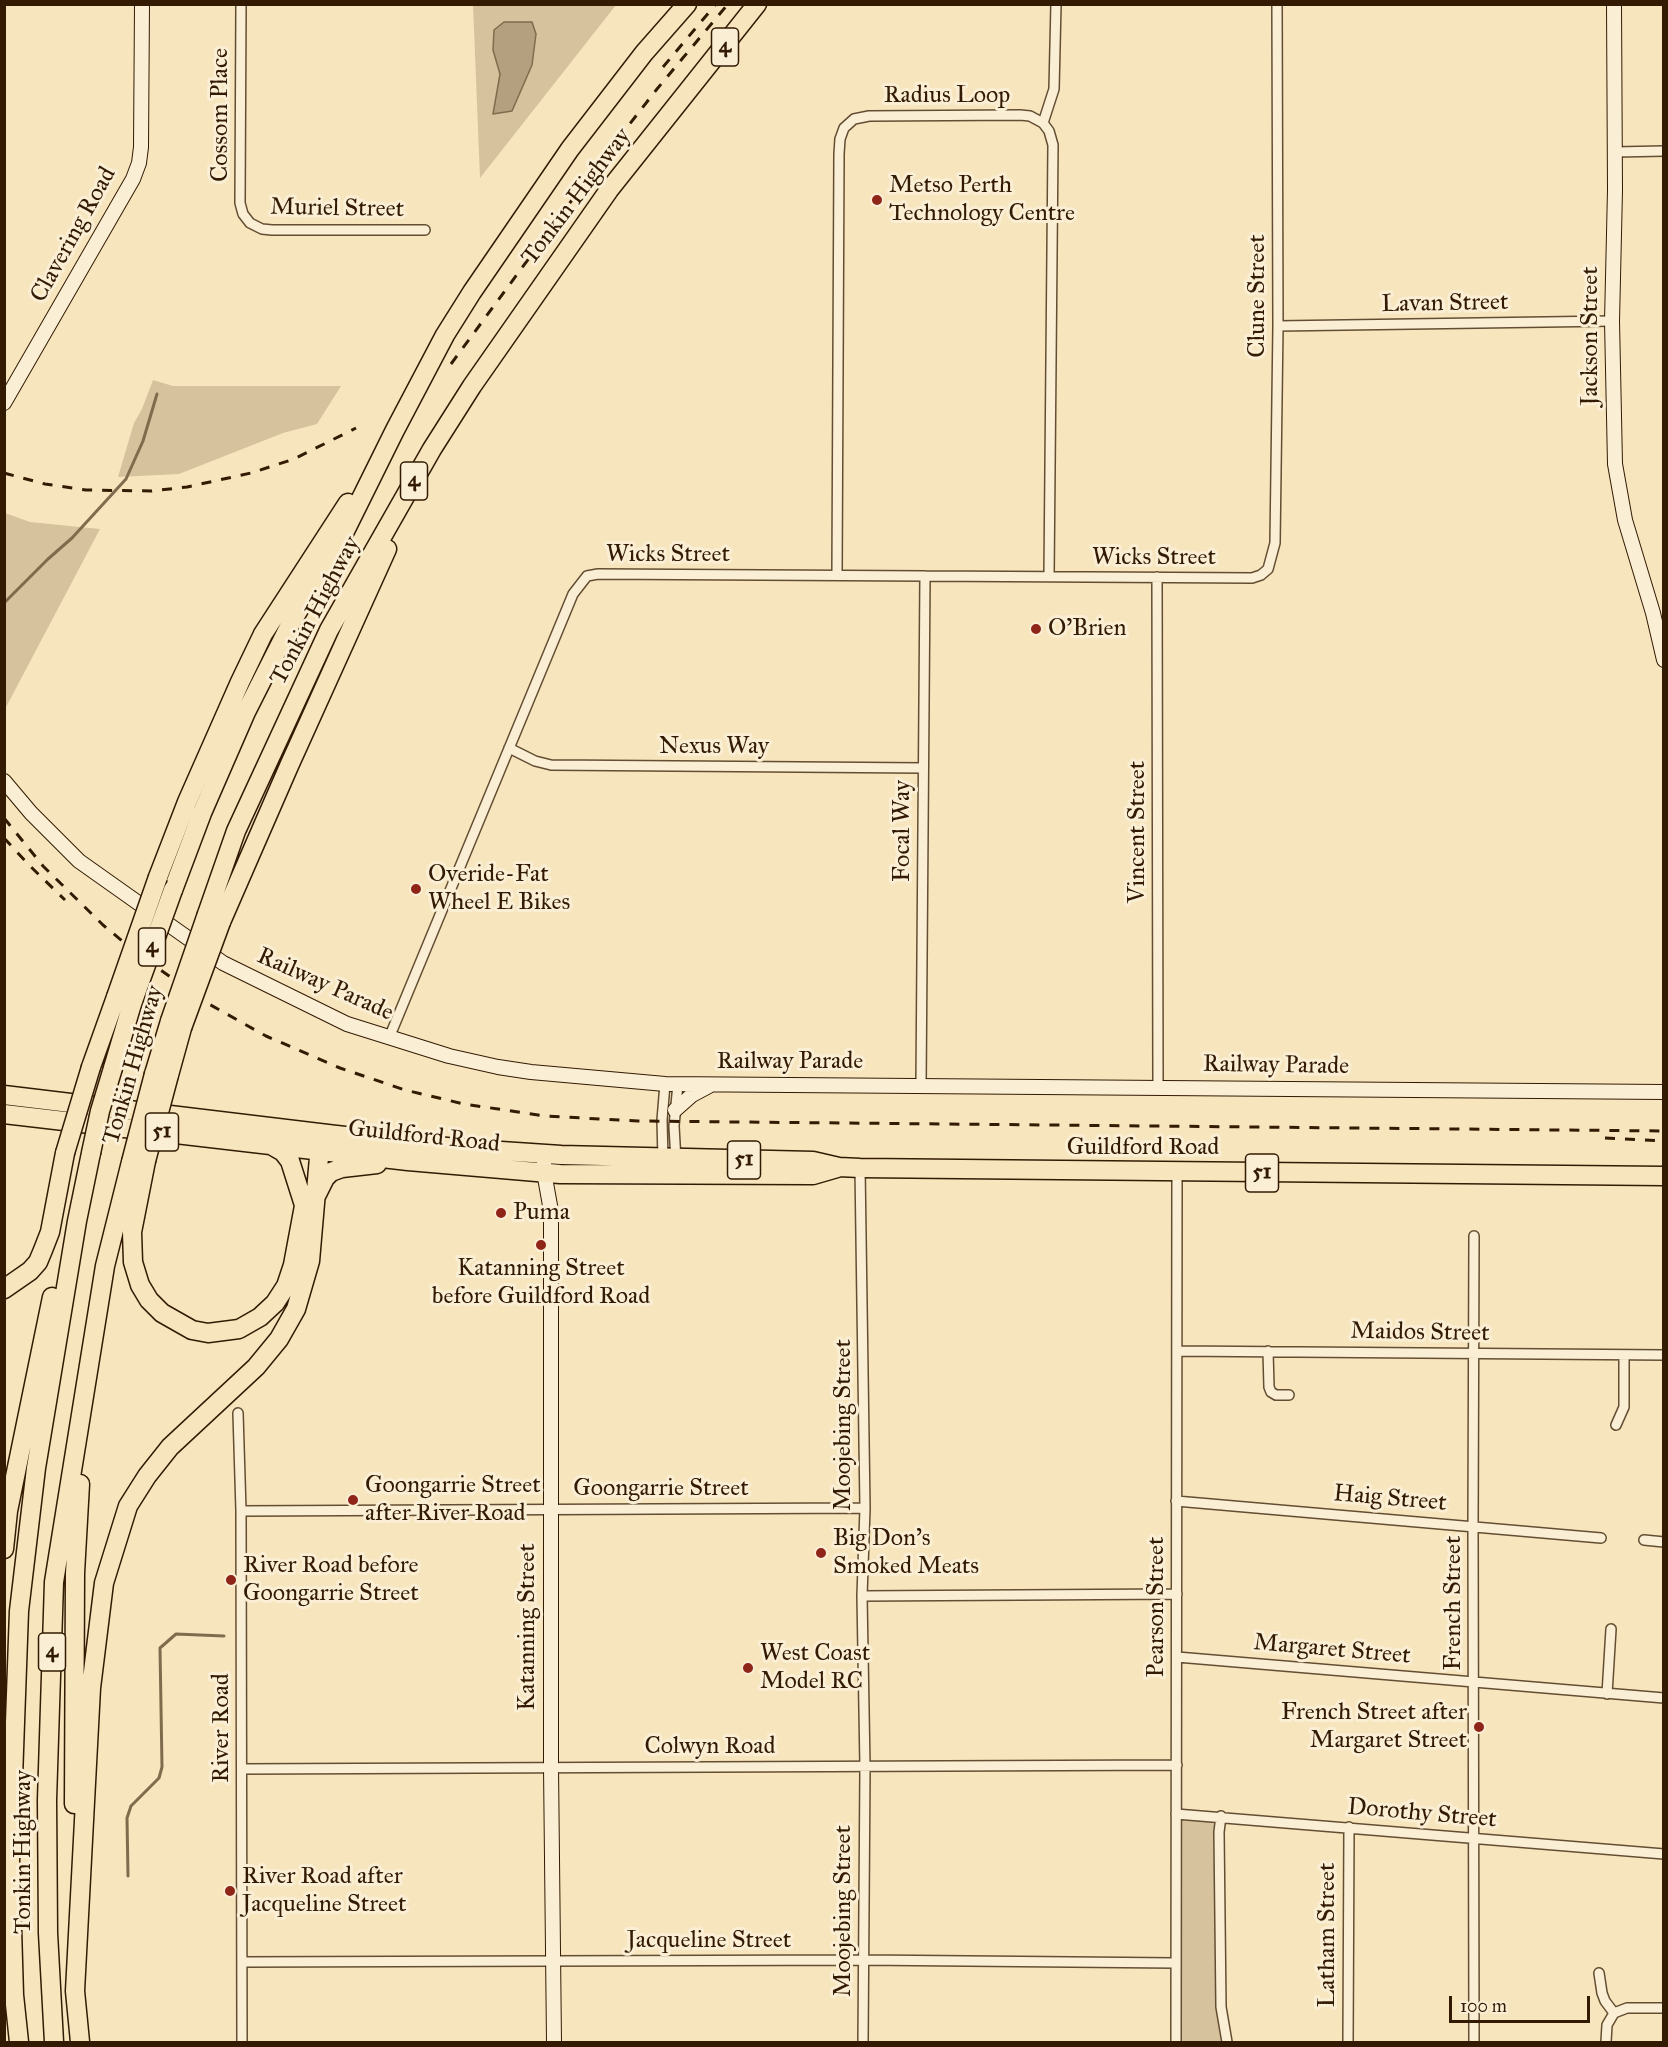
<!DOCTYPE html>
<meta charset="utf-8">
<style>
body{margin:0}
#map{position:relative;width:1668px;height:2047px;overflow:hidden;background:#f7e5be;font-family:"IM FELL Great Primer",serif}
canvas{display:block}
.frame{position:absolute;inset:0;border:6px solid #331b03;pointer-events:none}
.scale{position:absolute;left:1449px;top:1996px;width:141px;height:27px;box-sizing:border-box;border:3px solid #331b03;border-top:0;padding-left:8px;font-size:18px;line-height:21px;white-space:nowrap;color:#331b03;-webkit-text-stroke:4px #faeed5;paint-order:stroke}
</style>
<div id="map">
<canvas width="1668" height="2047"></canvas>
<div class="frame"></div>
<div class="scale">100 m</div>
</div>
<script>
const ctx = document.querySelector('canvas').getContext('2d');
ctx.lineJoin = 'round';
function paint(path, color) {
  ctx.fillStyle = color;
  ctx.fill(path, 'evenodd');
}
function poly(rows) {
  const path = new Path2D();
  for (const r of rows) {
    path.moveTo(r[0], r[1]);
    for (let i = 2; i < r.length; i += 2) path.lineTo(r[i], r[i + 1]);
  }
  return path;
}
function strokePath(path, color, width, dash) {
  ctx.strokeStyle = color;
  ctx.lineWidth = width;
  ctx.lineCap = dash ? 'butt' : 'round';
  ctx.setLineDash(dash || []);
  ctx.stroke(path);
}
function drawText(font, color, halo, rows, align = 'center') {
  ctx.font = font + ' "IM FELL Great Primer",serif';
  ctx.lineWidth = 6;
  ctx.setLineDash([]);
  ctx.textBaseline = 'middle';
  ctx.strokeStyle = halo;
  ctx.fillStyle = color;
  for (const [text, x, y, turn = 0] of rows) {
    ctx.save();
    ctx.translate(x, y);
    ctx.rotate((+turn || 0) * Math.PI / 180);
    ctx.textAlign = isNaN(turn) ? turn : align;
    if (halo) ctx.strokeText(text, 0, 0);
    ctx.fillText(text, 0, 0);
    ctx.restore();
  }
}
const green = poly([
 [473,5,616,5,480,178],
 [153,380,173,386,341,386,317,424,283,433,179,474,118,477,134,423,142,409],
 [5,513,30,522,100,529,5,709],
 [1176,1814,1221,1816,1221,2007,1227,2042,1176,2042]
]);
const water = poly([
 [504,22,532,22,536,34,532,65,512,111,493,114,500,74,493,50,494,30,504,22]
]);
const stream = poly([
 [4,603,48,559,72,538,126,479,143,441,157,394],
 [128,1876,127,1818,131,1806,159,1778,162,1767,160,1648,176,1634,224,1636]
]);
const street = poly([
 [241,4,240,203,243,214,250,223,262,229,272,230,425,230],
 [1043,123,1054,89,1056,4],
 [1615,152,1664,151],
 [1278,326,1612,321],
 [837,575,839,154,840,139,844,128,854,119,869,116,1020,115,1030,116,1043,123,1049,131,1053,145,1049,576],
 [1157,577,1158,1087],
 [509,748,535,761,551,765,923,768],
 [389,1038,573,594,587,576,598,574,1252,578,1261,575,1268,569,1275,543,1278,326,1277,4],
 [921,1085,925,576],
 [663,1160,662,1120,665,1084],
 [676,1161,674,1126,678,1084],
 [860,1168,865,1508,862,1596,865,1767,863,2042],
 [1177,1351,1664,1355],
 [1268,1351,1269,1387,1271,1392,1276,1395,1289,1395],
 [238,1413,241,1511,242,2042],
 [1616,1425,1624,1407,1624,1355],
 [1176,1501,1601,1538],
 [241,1511,865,1508],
 [1644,1540,1664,1542],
 [862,1596,1177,1594],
 [1177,1657,1664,1698],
 [1607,1694,1611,1629],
 [242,1769,1177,1765],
 [1176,1814,1664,1854],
 [1221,1816,1219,1832,1221,2007,1227,2042],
 [242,1962,863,1960,1175,1963],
 [1599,1973,1602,1993,1605,2001,1614,2013],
 [1176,2042,1177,1172],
 [1348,2042,1349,1827],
 [1474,2042,1473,1526,1474,1236],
 [1606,2042,1607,2025,1614,2013,1627,2008,1664,2008]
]);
const secondary = poly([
 [1614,4,1615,190,1612,321,1615,464,1625,520,1653,613,1664,660],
 [4,403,133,179,139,163,141,147,142,4],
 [4,781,31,813,79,861,223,963,347,1024,449,1056,498,1067,531,1072,665,1084,1664,1092],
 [675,1110,692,1095,709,1086],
 [544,1163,544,1172,551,1211,551,1767,554,2042]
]);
const highway = poly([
 [158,877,187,802,240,682,263,634,348,503],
 [173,890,202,813,246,712,291,623,342,537,395,430,445,335,472,292,570,149,644,53,687,4],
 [207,914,236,831,329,630,432,449,472,386,609,190,757,4],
 [221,922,289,766,387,549],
 [91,1067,116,997],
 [113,1068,132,1004],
 [154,1074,170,1021],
 [169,1075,182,1028],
 [4,1095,336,1135,456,1148,561,1155,813,1161,839,1167,860,1168,1664,1176],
 [4,1114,408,1161,560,1174,813,1175,837,1168],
 [269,1144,283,1152,290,1161,304,1205],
 [146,1161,132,1232,133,1262,140,1285,149,1300,162,1313,192,1330,208,1333,239,1329,260,1317,275,1303,286,1286,293,1265,304,1206],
 [316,1196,325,1178,331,1172,342,1168,377,1164],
 [4,1289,30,1271,38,1262,43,1250,50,1232,65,1153],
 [4,1549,8,1511,52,1297],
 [74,1804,75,1573,80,1484],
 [19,2042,14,1995,10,1861,19,1611,36,1468,77,1221,91,1153],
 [54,2042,48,1933,47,1800,54,1582,105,1266,131,1162],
 [80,2042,75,1991,91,1688,104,1583,128,1506,147,1476,170,1447,256,1367,279,1339,296,1309,310,1261,321,1134]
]);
const rail = poly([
 [663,67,716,4],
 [451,364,600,162,657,89,728,4],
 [4,473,45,484,86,490,152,491,187,487,251,473,294,459,356,428],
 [4,818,43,866,103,925,138,954,207,1003,266,1036,340,1068,405,1090,464,1104,545,1116,638,1121,1664,1131],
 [4,838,29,865,65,900],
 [1605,1138,1664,1141]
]);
const highwayBridge = poly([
 [116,997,158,877],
 [132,1004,173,890],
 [170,1021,207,914],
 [182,1028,221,922],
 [65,1153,91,1067],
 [91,1153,100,1111,113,1068],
 [146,1161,169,1075],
 [131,1162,154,1074]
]);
const markers = [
 [877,200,6,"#8f2418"],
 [1036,629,6,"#8f2418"],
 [416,889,6,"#8f2418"],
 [501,1213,6,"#8f2418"],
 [541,1245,6,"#8f2418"],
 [353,1500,6,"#8f2418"],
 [821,1553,6,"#8f2418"],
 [231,1580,6,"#8f2418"],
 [748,1668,6,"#8f2418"],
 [1479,1727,6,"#8f2418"],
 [230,1891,6,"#8f2418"]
];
const shields = [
 [725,47,27],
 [414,481,27],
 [152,947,27],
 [162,1132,33],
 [744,1160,33],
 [1262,1173,33],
 [52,1652,27]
];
const shieldNames = [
 ["4",725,47],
 ["4",414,481],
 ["4",152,947],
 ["51",162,1132],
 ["51",744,1160],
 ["51",1262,1173],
 ["4",52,1652]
];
const streetNames = [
 ["Radius Loop",947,96],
 ["Cossom Place",221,115,-90],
 ["Tonkin Highway",577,197,-53],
 ["Muriel Street",337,209,1],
 ["Clavering Road",74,235,-61],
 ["Clune Street",1258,296,-90],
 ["Lavan Street",1445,304,-1],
 ["Jackson Street",1591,336,-90],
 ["Wicks Street",668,555],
 ["Wicks Street",1154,558],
 ["Tonkin Highway",316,611,-62],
 ["Nexus Way",714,747],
 ["Focal Way",903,831,-90],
 ["Vincent Street",1138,832,-90],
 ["Railway Parade",325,985,24],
 ["Railway Parade",790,1062],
 ["Tonkin Highway",134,1065,-74],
 ["Railway Parade",1276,1066,1],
 ["Guildford Road",424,1137,6],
 ["Guildford Road",1143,1148],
 ["Maidos Street",1420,1333,1],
 ["Moojebing Street",844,1425,-90],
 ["Goongarrie Street",661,1489],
 ["Haig Street",1390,1499,5],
 ["French Street",1454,1603,-90],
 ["Pearson Street",1157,1607,-90],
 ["Katanning Street",528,1627,-90],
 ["Margaret Street",1332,1650,5],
 ["River Road",222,1728,-90],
 ["Colwyn Road",710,1747],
 ["Dorothy Street",1422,1814,5],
 ["Tonkin Highway",24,1852,-90],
 ["Moojebing Street",844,1911,-90],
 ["Latham Street",1328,1935,-90],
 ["Jacqueline Street",709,1941]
];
const poiNames = [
 ["Metso Perth",889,186],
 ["Technology Centre",889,214],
 ["O’Brien",1048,629],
 ["Overide-Fat",428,875],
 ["Wheel E Bikes",428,903],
 ["Puma",513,1213],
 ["Katanning Street",541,1269,"center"],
 ["before Guildford Road",541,1297,"center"],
 ["Goongarrie Street",365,1486],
 ["after River Road",365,1514],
 ["Big Don's",833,1539],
 ["Smoked Meats",833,1567],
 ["River Road before",243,1566],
 ["Goongarrie Street",243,1594],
 ["West Coast",760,1654],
 ["Model RC",760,1682],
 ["French Street after",1467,1713,"right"],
 ["Margaret Street",1467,1741,"right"],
 ["River Road after",242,1877],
 ["Jacqueline Street",242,1905]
];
paint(green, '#d6c39e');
paint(water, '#b4a07e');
strokePath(water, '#806b4d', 1.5);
strokePath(stream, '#806b4d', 3);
strokePath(street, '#644e32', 12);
strokePath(secondary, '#331b03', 16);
strokePath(highway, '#331b03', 21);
strokePath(street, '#faeed5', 9);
strokePath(secondary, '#faeed5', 14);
strokePath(highway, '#f7e5be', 18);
strokePath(rail, '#331b03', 3, [10, 10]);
strokePath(highwayBridge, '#331b03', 21, []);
strokePath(highwayBridge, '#f7e5be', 18);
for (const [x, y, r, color] of markers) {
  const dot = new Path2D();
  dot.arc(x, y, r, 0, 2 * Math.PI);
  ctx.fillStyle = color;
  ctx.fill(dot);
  strokePath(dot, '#faeed5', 2);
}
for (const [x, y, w] of shields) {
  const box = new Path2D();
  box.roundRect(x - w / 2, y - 19, w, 38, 4.5);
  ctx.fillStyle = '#faeed5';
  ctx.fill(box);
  strokePath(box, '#331b03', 1.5);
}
drawText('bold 22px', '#331b03', null, shieldNames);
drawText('24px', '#331b03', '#faeed5', streetNames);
drawText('24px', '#331b03', '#faeed5', poiNames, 'left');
</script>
